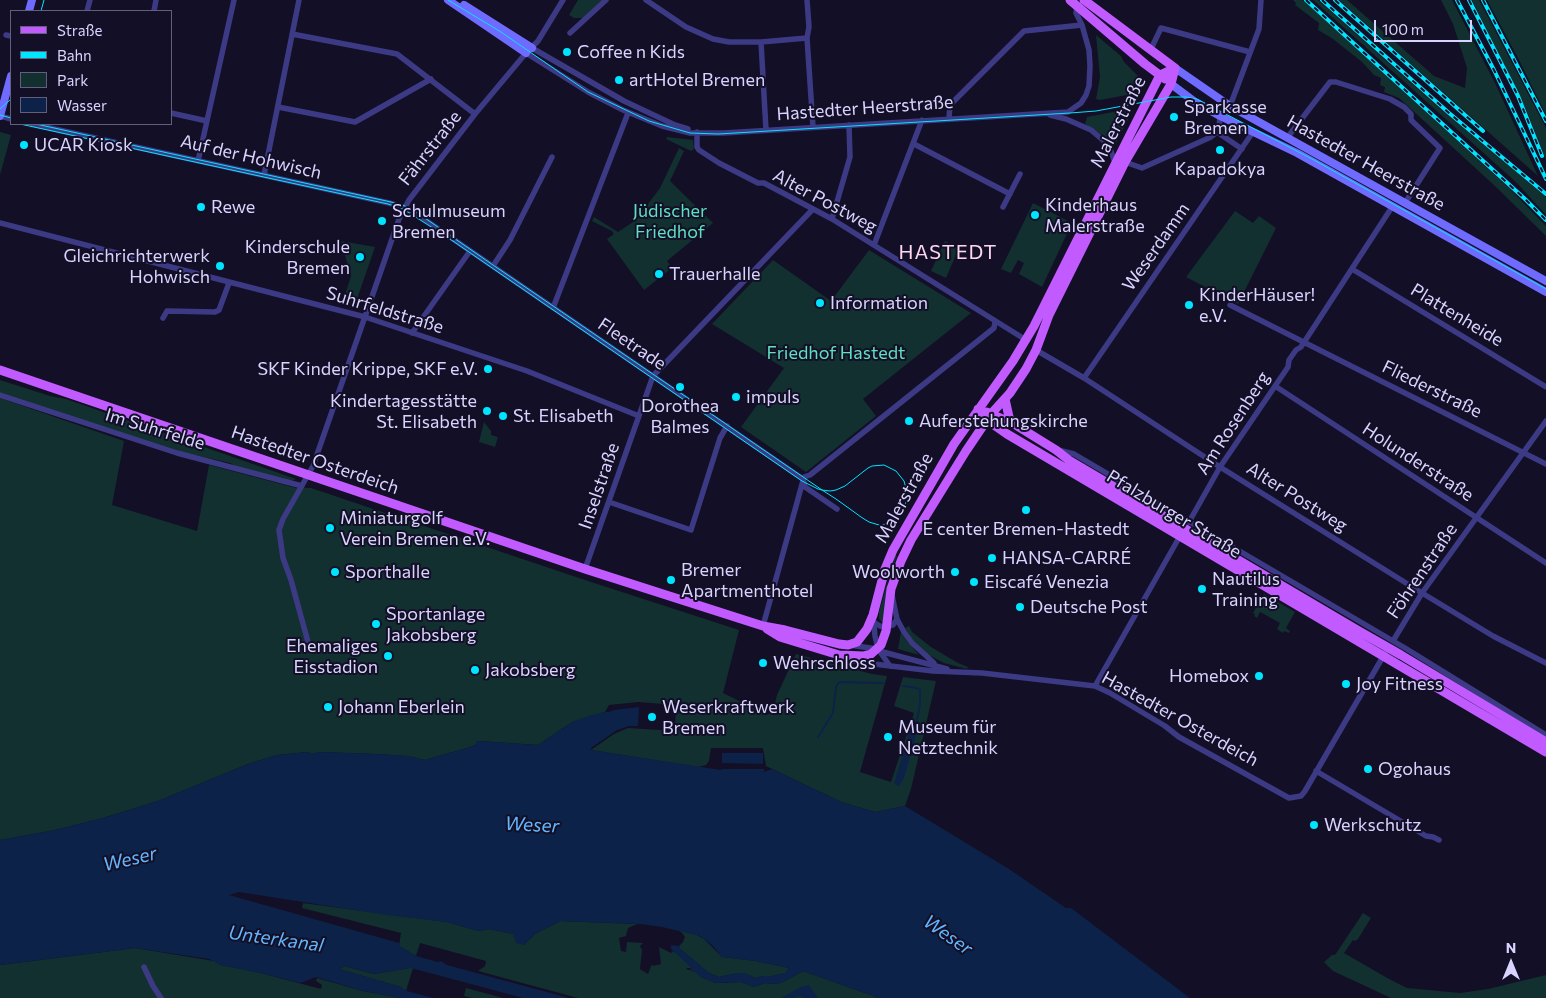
<!DOCTYPE html>
<meta charset="utf-8">
<style>
body{margin:0}
#map{position:relative;width:1546px;height:998px;overflow:hidden;background:#130f26;font-family:Commissioner,sans-serif}
canvas{display:block}
.legend{position:absolute;left:10px;top:10px;width:162px;height:115px;box-sizing:border-box;background:#130f26;border:1px solid #625e7d;margin:0;padding:6px 9px;list-style:none;font-size:15px;color:#d9d4ff}
.legend li{display:flex;align-items:center;gap:10px;height:25px}
.legend b{width:25px;border:1px solid #625e7d}
.north{position:absolute;left:1486px;top:938px;width:50px;height:50px;-webkit-text-stroke:4px #130f26;paint-order:stroke;rotate:0deg;font-size:14px;font-weight:700;line-height:20px;text-align:center;color:#d9d4ff}
.north::after{content:'';display:block;margin:auto;width:18px;height:22px;background:#d9d4ff;clip-path:polygon(50% 0,100% 100%,50% 72%,0 100%)}
.scale{position:absolute;left:1374px;top:20px;width:98px;height:22px;box-sizing:border-box;border:2px solid #d9d4ff;border-top:0;padding-left:6px;font-size:15px;line-height:18px;white-space:nowrap;color:#d9d4ff;-webkit-text-stroke:4px #130f26;paint-order:stroke}
</style>
<div id="map">
<canvas width="1546" height="998"></canvas>
<ul class="legend">
<li><b style="height:6px;background:#c25bff"></b>Straße</li>
<li><b style="height:6px;background:#00e5ff"></b>Bahn</li>
<li><b style="height:14px;background:#12302f"></b>Park</li>
<li><b style="height:14px;background:#0c2248"></b>Wasser</li>
</ul>
<div class="north">N</div>
<div class="scale">100 m</div>
</div>
<script>
const ctx = document.querySelector('canvas').getContext('2d');
ctx.lineJoin = 'round';
function paint(path, color) {
  ctx.fillStyle = color;
  ctx.fill(path, 'evenodd');
}
function poly(rows) {
  const path = new Path2D();
  for (const r of rows) {
    path.moveTo(r[0], r[1]);
    for (let i = 2; i < r.length; i += 2) path.lineTo(r[i], r[i + 1]);
  }
  return path;
}
function strokePath(path, color, width, dash) {
  ctx.strokeStyle = color;
  ctx.lineWidth = width;
  ctx.lineCap = dash ? 'butt' : 'round';
  ctx.setLineDash(dash || []);
  ctx.stroke(path);
}
function drawText(font, color, halo, rows, align = 'center') {
  ctx.font = font + ' Commissioner,sans-serif';
  ctx.lineWidth = 4;
  ctx.setLineDash([]);
  ctx.textBaseline = 'middle';
  ctx.strokeStyle = halo;
  ctx.fillStyle = color;
  for (const [text, x, y, turn = 0] of rows) {
    ctx.save();
    ctx.translate(x, y);
    ctx.rotate((+turn || 0) * Math.PI / 180);
    ctx.textAlign = isNaN(turn) ? turn : align;
    if (halo) ctx.strokeText(text, 0, 0);
    ctx.fillText(text, 0, 0);
    ctx.restore();
  }
}
const green = poly([
 [578,0,603,0,583,18,574,18,569,15],
 [1293,0,1303,0,1509,188,1546,226,1546,236,1496,187,1399,98,1384,92,1385,87,1380,85,1381,78,1374,75,1362,62,1333,39,1318,30,1319,23,1295,5,1296,3],
 [1313,0,1318,0,1437,106,1546,197,1546,215,1517,183],
 [1339,0,1347,0,1434,76,1465,88,1467,68,1453,24,1441,0,1452,0,1495,83,1538,176],
 [1472,0,1479,0,1546,128,1546,160,1525,107],
 [1487,0,1546,0,1546,115,1519,60],
 [1096,35,1121,56,1124,62,1142,80,1132,94,1100,100,1096,99,1100,77],
 [1129,109,1132,111,1113,149,1102,135,1085,124,1087,117],
 [0,132,11,135,0,175],
 [667,137,693,140,694,149,691,151,666,139],
 [679,148,684,151,670,181,713,223,667,261,672,268,644,290,607,239,614,234,612,231,592,221,594,217,618,232,636,220,660,188],
 [1033,203,1072,223,1042,287,1019,274,1024,263,1018,260,1011,273,1001,269],
 [1235,211,1253,223,1259,216,1276,228,1238,304,1186,277],
 [341,241,375,247,355,305,343,301,351,276],
 [945,241,959,248,946,278,931,271],
 [869,250,971,313,863,399,876,416,806,472,741,427,784,368,712,324,773,260,831,301],
 [0,380,50,396,66,399,296,479,291,481,235,466,230,463,173,450,0,394],
 [0,398,124,441,112,505,197,531,209,465,296,488,311,488,588,581,739,630,723,693,767,715,773,711,777,695,796,654,872,674,887,676,860,772,891,782,914,713,894,706,903,677,936,681,911,789,905,806,875,812,841,802,766,766,763,748,711,748,709,761,706,765,698,767,591,750,614,734,628,728,675,731,676,705,638,702,609,705,605,712,572,722,538,745,478,741,475,745,467,748,425,760,408,756,376,754,320,752,312,754,307,752,277,755,248,764,158,801,103,818,55,830,0,840],
 [484,422,491,431,491,435,498,437,495,447,479,442],
 [895,555,897,556,888,580,883,623,879,619,879,612],
 [1264,594,1295,612,1286,628,1290,631,1289,633,1284,631,1283,633,1277,629,1280,623,1260,612,1257,618,1254,616,1255,614,1253,613],
 [909,626,912,632,931,647,958,663,968,667,967,669,944,663,925,653,910,637,905,628],
 [901,632,906,640,919,655,898,649],
 [303,903,447,922,478,931,489,929,514,934,524,945,535,934,560,921,637,924,628,928,626,936,619,938,621,951,626,952,627,942,643,943,640,946,642,950,640,969,648,974,652,964,653,966,661,964,659,947,671,953,673,951,679,955,692,968,687,968,686,969,696,972,701,977,716,983,741,982,754,987,765,983,775,984,783,982,803,971,879,998,578,998,478,971,485,966,486,961,420,943,416,956,399,946,401,933,302,908],
 [1363,913,1371,918,1358,939,1355,941,1353,940,1344,953,1389,979,1407,988,1460,993,1488,989,1546,975,1546,998,1391,998,1333,971,1324,962,1332,955,1335,955],
 [678,930,695,934,704,939,722,957,756,961,789,968,786,973,772,976,763,976,756,978,738,973,719,977,709,973,680,949,679,946,683,942,685,937,682,933],
 [135,948,214,961,221,965,261,973,321,989,322,985,316,981,317,978,363,991,400,998,0,998,0,965],
 [344,966,374,974,409,968,413,968,406,991,401,987,342,970,341,968],
 [466,988,503,998,472,998,464,996]
]);
const water = poly([
 [639,707,638,726,629,726,617,730,591,748,591,750,721,770,722,769,764,769,764,772,772,769,841,802,875,812,905,806,1009,869,1066,908,1071,908,1190,998,879,998,803,971,783,982,775,984,765,983,754,987,741,982,716,983,701,977,696,972,690,970,691,967,671,949,671,945,679,946,680,949,709,973,719,977,738,973,745,973,756,978,763,976,772,976,785,973,789,968,756,961,722,957,712,945,700,936,662,927,640,924,560,921,535,934,524,945,516,943,513,934,489,929,478,931,447,922,386,915,239,892,229,895,399,943,399,946,416,956,438,962,441,961,447,965,569,998,523,998,411,968,374,974,344,966,341,968,343,970,401,987,407,991,433,998,400,998,363,991,316,977,300,983,261,973,221,965,209,959,135,948,0,965,0,840,55,830,103,818,158,801,248,764,277,755,307,752,312,754,320,752,376,754,408,756,425,760,467,748,475,745,477,741,538,745,572,722,592,715,605,712,609,712,614,710],
 [917,720,919,722,914,743,904,778,899,786,894,784,912,722],
 [722,753,763,753,763,764,722,763],
 [809,985,818,998,803,998,800,996,794,998,781,998,801,987]
]);
const stream = poly([
 [903,686,917,688,920,690,920,704,917,720],
 [818,737,833,713,836,687,839,682,883,683]
]);
const street = poly([
 [646,0,686,27,713,39,729,42,761,42,807,38],
 [807,0,809,27,807,38,813,127],
 [87,11,90,0],
 [154,11,156,0],
 [570,33,606,0],
 [292,34,397,54,475,114],
 [6,35,11,36],
 [761,42,766,130],
 [532,48,624,101,675,125,688,129],
 [1151,49,1161,28,1250,52],
 [526,53,588,92,623,110,662,126,690,133,724,133,1068,112,1081,103,1086,95,1089,86,1090,66,1089,50,1082,25,1076,13,1077,6],
 [1230,106,1259,29,1261,0],
 [278,107,355,122,431,79],
 [171,113,207,121],
 [1050,115,1066,119,1091,130,1104,141,1111,151,1115,163],
 [0,116,11,119],
 [949,118,950,105,1024,31,1082,25],
 [32,124,389,203,406,208,418,215,803,479,805,487,837,509],
 [697,132,697,147,699,150,719,163,758,183,764,183,832,219,1026,340],
 [1217,132,1242,149],
 [1287,138,1330,82,1336,82,1390,99,1404,107,1411,114,1411,120,1440,148,1405,203],
 [914,144,1010,194],
 [198,161,234,0],
 [1125,162,1142,168,1211,137,1217,132,1219,127,1220,116],
 [264,175,299,0],
 [1003,207,1020,174],
 [832,219,850,157,849,125],
 [0,223,365,317,527,371,639,416],
 [874,245,922,120],
 [493,266,510,240,552,157],
 [1352,269,1546,387],
 [1230,305,1546,464],
 [553,308,628,113],
 [163,318,167,311,215,312,219,310,229,283],
 [412,333,470,251],
 [1036,350,1084,378,1220,467,1422,593,1493,636,1546,663],
 [1084,378,1253,132],
 [1275,386,1546,563],
 [0,395,177,453,302,486],
 [1058,450,1074,454,1405,648,1546,735],
 [609,502,691,530,720,438,727,426],
 [1189,522,1220,467,1288,367,1289,360,1296,350,1301,347,1392,207],
 [585,569,653,376,813,209],
 [892,595,897,619,904,632,912,643,934,663,934,665],
 [873,615,875,636,878,649,890,666],
 [875,623,880,626,887,627,893,625,897,619],
 [763,626,804,477,810,475,994,328,995,322],
 [1393,641,1422,593,1546,421],
 [308,642,291,580,283,558,279,530,283,519,313,466,399,219,409,200,475,114,526,53,538,41,563,0],
 [849,645,878,649,883,652,947,669],
 [845,657,857,662,933,671,982,673,1095,686,1110,693,1165,726,1179,737,1289,798,1301,796,1305,791,1388,648],
 [1095,686,1180,536],
 [1316,771,1426,836,1433,837,1439,840],
 [144,967,153,986,161,998]
]);
const secondary = poly([
 [448,0,526,53],
 [464,5,532,48],
 [29,11,32,0],
 [1175,68,1230,106,1546,281],
 [1171,84,1195,102,1220,116,1297,153,1546,292],
 [0,116,11,76]
]);
const primary = poly([
 [1070,0,1145,64,1165,79],
 [1084,0,1175,68],
 [0,370,585,569,763,626,785,630,839,644,848,645,857,642,867,629,873,615,885,569,893,550,954,444,1013,361,1034,326,1160,75,1175,68],
 [1005,399,1009,417,1014,424],
 [978,409,987,420,1007,434,1546,752],
 [987,412,1014,424,1056,450,1070,461,1357,630,1401,655,1546,742],
 [767,629,780,637,839,655,863,656,871,654,881,645,886,631,891,589,901,561,911,540,966,451,991,414,1010,393,1026,369,1036,350,1049,315,1125,162,1171,84,1175,68]
]);
const tram = poly([
 [448,0,501,32,588,92,649,121,690,133,718,134,1070,113,1096,111,1171,97,1186,97,1197,99,1312,159,1546,289],
 [41,11,44,0],
 [0,109,11,99],
 [0,115,11,118],
 [20,124,388,204,403,209,450,239,802,481,818,489,822,490,830,491,836,490,845,486,868,468,872,466,884,465,896,471,904,481,907,492,905,508,899,516,887,524,879,525,869,522,861,517,850,509,836,499,822,490,723,422,493,265,419,214,405,206,391,202,36,124]
]);
const rail = poly([
 [1306,0,1525,199,1546,220],
 [1322,0,1449,113,1546,194],
 [1335,0,1483,131],
 [1457,0,1494,70,1546,179],
 [1469,0,1518,96,1542,156],
 [1483,0,1546,121]
]);
const markers = [
 [567,52,5,"#00e5ff"],
 [619,80,5,"#00e5ff"],
 [1174,117,5,"#00e5ff"],
 [24,145,5,"#00e5ff"],
 [1220,150,5,"#00e5ff"],
 [201,207,5,"#00e5ff"],
 [1035,215,5,"#00e5ff"],
 [382,221,5,"#00e5ff"],
 [360,257,5,"#00e5ff"],
 [220,266,5,"#00e5ff"],
 [659,274,5,"#00e5ff"],
 [820,303,5,"#00e5ff"],
 [1189,305,5,"#00e5ff"],
 [488,369,5,"#00e5ff"],
 [680,387,5,"#00e5ff"],
 [736,397,5,"#00e5ff"],
 [487,411,5,"#00e5ff"],
 [503,416,5,"#00e5ff"],
 [909,421,5,"#00e5ff"],
 [1026,510,5,"#00e5ff"],
 [330,528,5,"#00e5ff"],
 [992,558,5,"#00e5ff"],
 [335,572,5,"#00e5ff"],
 [955,572,5,"#00e5ff"],
 [671,580,5,"#00e5ff"],
 [974,582,5,"#00e5ff"],
 [1202,589,5,"#00e5ff"],
 [1020,607,5,"#00e5ff"],
 [376,624,5,"#00e5ff"],
 [388,656,5,"#00e5ff"],
 [763,663,5,"#00e5ff"],
 [475,670,5,"#00e5ff"],
 [1259,676,5,"#00e5ff"],
 [1346,684,5,"#00e5ff"],
 [328,707,5,"#00e5ff"],
 [652,717,5,"#00e5ff"],
 [888,737,5,"#00e5ff"],
 [1368,769,5,"#00e5ff"],
 [1314,825,5,"#00e5ff"]
];
const poiNames = [
 ["Coffee n Kids",577,52],
 ["artHotel Bremen",629,80],
 ["Sparkasse",1184,107],
 ["Bremen",1184,128],
 ["UCAR Kiosk",34,145],
 ["Kapadokya",1220,169,"center"],
 ["Kinderhaus",1045,205],
 ["Malerstraße",1045,226],
 ["Rewe",211,207],
 ["Schulmuseum",392,211],
 ["Bremen",392,232],
 ["Kinderschule",350,247,"right"],
 ["Bremen",350,268,"right"],
 ["Gleichrichterwerk",210,256,"right"],
 ["Hohwisch",210,277,"right"],
 ["Trauerhalle",669,274],
 ["KinderHäuser!",1199,295],
 ["e.V.",1199,316],
 ["Information",830,303],
 ["SKF Kinder Krippe, SKF e.V.",478,369,"right"],
 ["impuls",746,397],
 ["Kindertagesstätte",477,401,"right"],
 ["St. Elisabeth",477,422,"right"],
 ["Dorothea",680,406,"center"],
 ["Balmes",680,427,"center"],
 ["St. Elisabeth",513,416],
 ["Auferstehungskirche",919,421],
 ["Miniaturgolf",340,518],
 ["Verein Bremen e.V.",340,539],
 ["E center Bremen-Hastedt",1026,529,"center"],
 ["HANSA-CARRÉ",1002,558],
 ["Bremer",681,570],
 ["Apartmenthotel",681,591],
 ["Sporthalle",345,572],
 ["Woolworth",945,572,"right"],
 ["Nautilus",1212,579],
 ["Training",1212,600],
 ["Eiscafé Venezia",984,582],
 ["Deutsche Post",1030,607],
 ["Sportanlage",386,614],
 ["Jakobsberg",386,635],
 ["Ehemaliges",378,646,"right"],
 ["Eisstadion",378,667,"right"],
 ["Wehrschloss",773,663],
 ["Jakobsberg",485,670],
 ["Homebox",1249,676,"right"],
 ["Joy Fitness",1356,684],
 ["Johann Eberlein",338,707],
 ["Weserkraftwerk",662,707],
 ["Bremen",662,728],
 ["Museum für",898,727],
 ["Netztechnik",898,748],
 ["Ogohaus",1378,769],
 ["Werkschutz",1324,825]
];
const streetNames = [
 ["Hastedter Heerstraße",865,108,-4],
 ["Malerstraße",1118,122,-63],
 ["Fährstraße",430,148,-52],
 ["Auf der Hohwisch",251,157,13],
 ["Hastedter Heerstraße",1366,163,29],
 ["Alter Postweg",825,201,28],
 ["Weserdamm",1156,247,-55],
 ["Suhrfeldstraße",385,310,17],
 ["Plattenheide",1457,315,31],
 ["Fleetrade",632,344,34],
 ["Fliederstraße",1432,389,26],
 ["Am Rosenberg",1233,423,-57],
 ["Im Suhrfelde",155,429,17],
 ["Hastedter Osterdeich",315,460,19],
 ["Holunderstraße",1418,462,33],
 ["Inselstraße",599,486,-71],
 ["Alter Postweg",1297,497,32],
 ["Malerstraße",904,498,-61],
 ["Pfalzburger Straße",1174,514,31],
 ["Föhrenstraße",1422,571,-56],
 ["Hastedter Osterdeich",1180,719,29]
];
const parkNames = [
 ["Jüdischer",670,211],
 ["Friedhof",670,232],
 ["Friedhof Hastedt",836,353]
];
const waterNames = [
 ["Weser",532,825,3],
 ["Weser",130,859,-13],
 ["Weser",948,935,35],
 ["Unterkanal",276,939,8]
];
const quarterNames = [
 ["HASTEDT",948,252]
];
paint(green, '#12302f');
paint(water, '#0c2248');
strokePath(stream, '#0c2248', 2);
strokePath(street, '#3d3a85', 5.5);
strokePath(secondary, '#6f6bff', 8);
strokePath(primary, '#c25bff', 9);
strokePath(tram, '#00e5ff', 1);
strokePath(rail, '#00e5ff', 4);
strokePath(rail, '#130f26', 2, [5.5]);
for (const [x, y, r, color] of markers) {
  const dot = new Path2D();
  dot.arc(x, y, r, 0, 2 * Math.PI);
  ctx.fillStyle = color;
  ctx.fill(dot);
  strokePath(dot, '#130f26', 2);
}
drawText('18px', '#d9d4ff', '#130f26', poiNames, 'left');
drawText('18px', '#d9d4ff', '#130f26', streetNames);
drawText('18px', '#5fe0c0', '#130f26', parkNames);
drawText('italic 19px', '#62b6ff', '#130f26', waterNames);
ctx.letterSpacing = '1px';
drawText('20px', '#ffd6f0', '#130f26', quarterNames);
ctx.letterSpacing = '0px';
</script>
